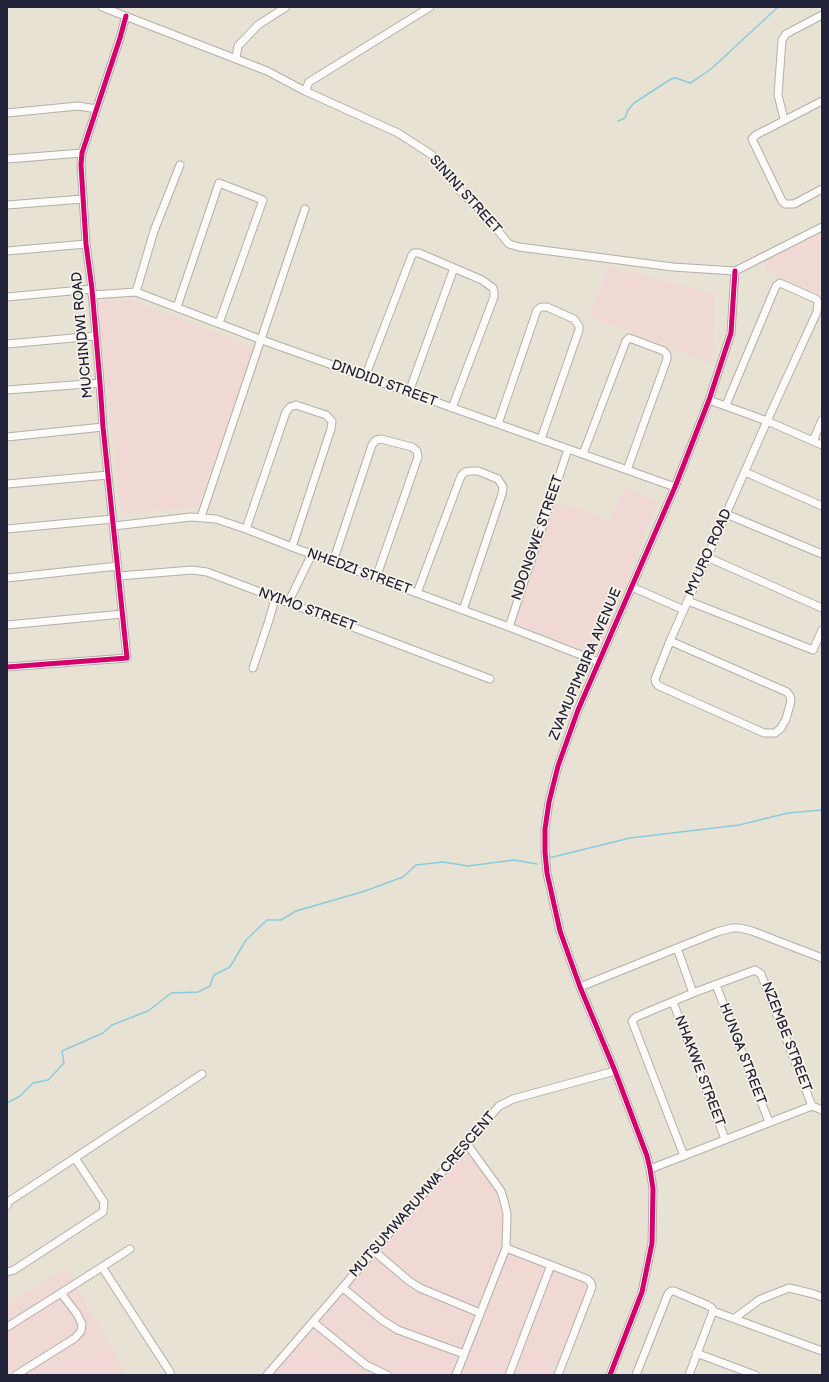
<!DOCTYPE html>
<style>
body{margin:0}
#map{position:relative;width:829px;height:1382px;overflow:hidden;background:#e8e2d4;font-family:"Balsamiq Sans",sans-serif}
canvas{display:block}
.frame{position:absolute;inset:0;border:8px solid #22223b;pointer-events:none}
</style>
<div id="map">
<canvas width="829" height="1382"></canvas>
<div class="frame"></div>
</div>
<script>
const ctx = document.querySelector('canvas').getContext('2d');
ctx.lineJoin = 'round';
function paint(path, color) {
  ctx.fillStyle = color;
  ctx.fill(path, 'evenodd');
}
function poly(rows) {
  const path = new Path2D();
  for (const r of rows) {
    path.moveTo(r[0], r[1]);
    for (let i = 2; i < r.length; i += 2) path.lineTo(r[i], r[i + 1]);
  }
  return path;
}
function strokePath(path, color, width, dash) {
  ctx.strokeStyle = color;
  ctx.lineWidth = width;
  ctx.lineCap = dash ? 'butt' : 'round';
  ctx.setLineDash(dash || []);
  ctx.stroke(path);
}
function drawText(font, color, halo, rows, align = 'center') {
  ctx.font = font + ' "Balsamiq Sans",sans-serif';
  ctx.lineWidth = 3.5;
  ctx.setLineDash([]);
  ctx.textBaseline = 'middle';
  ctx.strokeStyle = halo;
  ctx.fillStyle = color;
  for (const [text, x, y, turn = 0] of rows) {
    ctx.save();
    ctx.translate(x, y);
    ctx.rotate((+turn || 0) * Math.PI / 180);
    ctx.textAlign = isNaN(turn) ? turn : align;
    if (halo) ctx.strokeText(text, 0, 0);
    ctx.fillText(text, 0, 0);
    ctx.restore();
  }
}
const built = poly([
 [822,233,822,295,766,271,764,260],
 [609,266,715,294,712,364,589,316],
 [131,300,255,348,198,507,121,514,97,301],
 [626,488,658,502,611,621,594,655,511,622,539,541,555,502,590,513,609,521],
 [468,1143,505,1201,508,1248,593,1285,557,1375,273,1375],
 [66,1267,84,1300,127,1375,7,1375,7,1305]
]);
const stream = poly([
 [618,121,625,118,628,110,634,103,671,79,676,78,690,83,698,78,711,69,778,7],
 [549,858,630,838,739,825,788,813,822,810],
 [7,1103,20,1096,33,1083,48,1080,64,1063,62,1051,103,1033,112,1025,148,1011,171,993,198,992,210,986,214,975,230,967,246,940,267,920,281,920,296,911,365,891,403,877,416,865,443,862,468,866,514,860,537,864]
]);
const minor = poly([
 [102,7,267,71,305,91,398,133,432,155,463,194,486,216,509,244,519,247,673,267,735,271],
 [236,58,238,46,258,25,286,7],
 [305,91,309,82,430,7],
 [822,101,756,135,752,139,782,201,785,204,794,204,822,189],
 [7,113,78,106,97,109],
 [784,119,778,95,782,40,786,34,822,15],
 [7,159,82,153],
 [7,205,83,199],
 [7,251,86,244],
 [735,271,822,227],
 [136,292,154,231,180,165],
 [92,295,136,292,262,340,675,487],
 [7,297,92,289],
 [177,307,219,183,263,200,219,323],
 [7,344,95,336],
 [365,377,412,255,414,253,419,253,454,268],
 [7,390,100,383],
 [409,392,454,268,482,280,493,288,494,292,494,297,452,408],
 [709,400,767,421,822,445],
 [498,424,537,310,541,307,547,307,574,319,579,326,579,330,541,439],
 [7,437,103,427],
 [813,441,822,420],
 [583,454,626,341,629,338,632,339,664,351,667,355,667,359,627,470],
 [745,472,822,506],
 [7,484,108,475],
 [726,514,822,554],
 [201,517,305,209],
 [114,526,191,517,216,519,246,529,292,547,509,627,599,662],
 [7,529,113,519],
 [246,529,286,412,290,407,296,405,326,415,332,421,331,429,292,547],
 [707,557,822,608],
 [333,562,372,445,376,440,381,439,412,447,417,451,418,457,376,578],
 [119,576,192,570,207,572,490,679],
 [7,578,118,566],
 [632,587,684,610],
 [417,593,461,476,465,472,471,471,478,471,498,479,503,487,502,494,463,610],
 [688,601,813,650,822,630],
 [288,603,312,554],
 [7,625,123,614],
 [509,627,568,449],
 [670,641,787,692,790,696,791,701,786,719,781,728,775,733,764,733,659,686,656,683,655,679,670,641,767,421,817,312,818,302,816,299,780,283,776,286,726,405],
 [7,667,127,658,103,427,100,383,92,289,86,244,81,165,82,153,120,38,126,16],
 [253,668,269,620,275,599],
 [677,948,693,993],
 [716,985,769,1122],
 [580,987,717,932,732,928,740,928,752,931,822,958],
 [673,1002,725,1139],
 [684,1156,632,1021,636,1017,693,993,755,970,761,974,812,1106],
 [650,1169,812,1106,822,1110],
 [7,1206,8,1202,202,1074],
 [506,1248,587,1279,591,1283,592,1287,558,1375],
 [374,1251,409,1281,420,1288,480,1313],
 [102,1267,170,1372],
 [7,1272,14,1270,103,1212,104,1202,75,1158],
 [343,1288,382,1320,398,1330,464,1354],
 [61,1293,130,1249],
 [735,1318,759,1300,771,1295,789,1288,814,1294,822,1297],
 [313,1322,366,1365,387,1375],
 [7,1327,61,1293,77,1314,82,1324,81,1331,75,1338,16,1375],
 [696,1353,755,1375],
 [267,1375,499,1106,513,1099,615,1071],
 [456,1375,506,1248,507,1214,504,1201,501,1191,467,1144],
 [509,1375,551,1265],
 [610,1375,642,1292,652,1243,653,1189,650,1169,647,1156,615,1071,580,987,560,931,547,873,545,852,545,829,549,802,558,766,578,710,675,487,709,400,731,333,735,271],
 [636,1375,668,1294,671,1291,674,1291,707,1305,712,1308,713,1311,822,1351],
 [689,1375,713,1311]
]);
const cycleway = poly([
 [7,667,127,658,103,427,100,383,92,289,86,244,81,165,82,153,120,38,126,16],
 [610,1375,642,1292,652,1243,653,1189,650,1169,647,1156,615,1071,580,987,560,931,547,873,545,852,545,829,549,802,558,766,578,710,675,487,709,400,731,333,735,271]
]);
const streetNames = [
 ["SININI STREET",465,195,48],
 ["MUCHINDWI ROAD",83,335,-95],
 ["DINDIDI STREET",384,384,20],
 ["NDONGWE STREET",538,538,-71],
 ["MYURO ROAD",709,553,-66],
 ["NHEDZI STREET",359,572,20],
 ["NYIMO STREET",307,610,20],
 ["ZVAMUPIMBIRA AVENUE",586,664,-67],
 ["NZEMBE STREET",786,1037,69],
 ["HUNGA STREET",742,1054,69],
 ["NHAKWE STREET",699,1071,69],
 ["MUTSUMWARUMWA CRESCENT",423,1195,-49]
];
paint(built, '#f0d8d5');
strokePath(stream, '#8bcbdd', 1.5);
strokePath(minor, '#b3afa9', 9);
strokePath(minor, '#fcfbf9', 7);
strokePath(cycleway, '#d6006c', 5);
drawText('14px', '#22223b', '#f7f3e8', streetNames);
</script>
